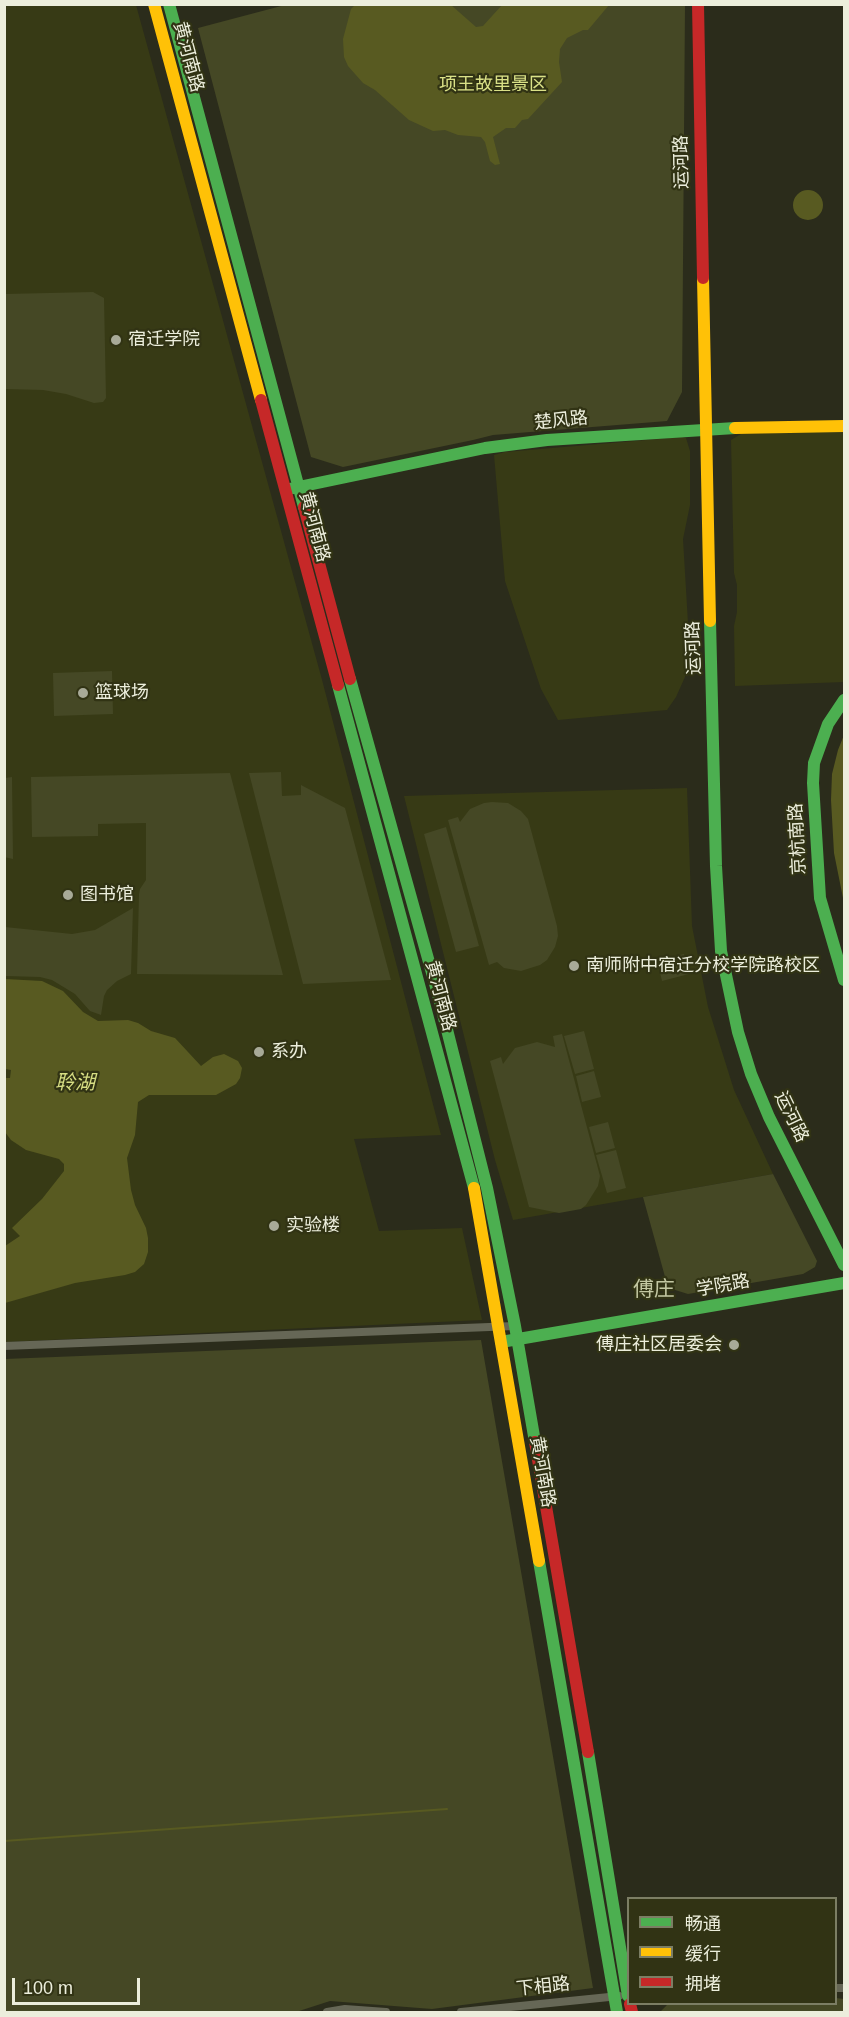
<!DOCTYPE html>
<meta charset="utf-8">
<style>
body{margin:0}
#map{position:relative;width:849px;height:2017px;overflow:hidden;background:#2b2c1b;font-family:Arial,"Noto Sans SC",sans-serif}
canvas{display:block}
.frame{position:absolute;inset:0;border:6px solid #eceedc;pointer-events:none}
.legend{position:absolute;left:627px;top:1897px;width:210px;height:108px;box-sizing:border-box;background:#313314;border:2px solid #7c7e64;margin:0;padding:8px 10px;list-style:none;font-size:18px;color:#eceedc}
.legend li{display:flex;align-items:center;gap:12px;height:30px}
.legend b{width:30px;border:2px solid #7c7e64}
.scale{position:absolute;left:12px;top:1978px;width:128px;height:27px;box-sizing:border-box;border:3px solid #eceedc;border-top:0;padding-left:8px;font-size:18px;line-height:21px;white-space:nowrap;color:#eceedc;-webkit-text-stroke:4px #313314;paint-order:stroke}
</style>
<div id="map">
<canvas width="849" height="2017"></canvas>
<div class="frame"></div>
<ul class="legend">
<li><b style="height:8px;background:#4caf50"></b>畅通</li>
<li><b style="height:8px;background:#ffc107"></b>缓行</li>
<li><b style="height:8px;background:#c62828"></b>拥堵</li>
</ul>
<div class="scale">100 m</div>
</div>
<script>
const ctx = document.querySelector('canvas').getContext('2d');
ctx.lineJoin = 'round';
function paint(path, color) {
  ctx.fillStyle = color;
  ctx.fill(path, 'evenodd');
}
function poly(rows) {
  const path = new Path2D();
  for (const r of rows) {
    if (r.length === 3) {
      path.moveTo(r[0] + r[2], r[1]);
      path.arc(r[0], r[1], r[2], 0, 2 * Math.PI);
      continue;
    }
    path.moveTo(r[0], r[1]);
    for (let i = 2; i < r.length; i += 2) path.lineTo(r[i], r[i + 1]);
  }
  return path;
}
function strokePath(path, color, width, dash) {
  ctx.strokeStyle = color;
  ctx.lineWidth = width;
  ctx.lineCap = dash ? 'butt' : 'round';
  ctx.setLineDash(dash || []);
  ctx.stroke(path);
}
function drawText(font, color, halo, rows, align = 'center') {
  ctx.font = font + ' Arial,"Noto Sans SC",sans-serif';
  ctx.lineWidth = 4.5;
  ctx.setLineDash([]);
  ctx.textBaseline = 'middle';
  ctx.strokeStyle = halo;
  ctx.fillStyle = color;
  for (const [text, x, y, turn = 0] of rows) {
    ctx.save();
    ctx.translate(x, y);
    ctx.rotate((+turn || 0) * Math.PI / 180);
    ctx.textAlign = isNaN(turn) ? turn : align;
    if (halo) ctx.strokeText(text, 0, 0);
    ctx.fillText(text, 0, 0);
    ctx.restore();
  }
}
const built = poly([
 [4,5,136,5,321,676,441,1135,354,1139,379,1231,462,1228,482,1320,5,1342],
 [844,431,844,682,735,686,734,626,737,612,737,585,734,573,731,440,741,434],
 [682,437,686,438,690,451,690,505,683,539,688,623,688,653,685,677,676,697,667,710,558,720,541,689,505,581,494,455,505,452],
 [687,788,692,926,708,1007,734,1090,773,1174,513,1220,495,1160,404,796]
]);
const green = poly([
 [285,5,685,5,682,392,667,421,493,435,473,440,343,467,311,457,198,28],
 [93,292,104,298,106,398,103,402,94,403,66,394,43,390,5,389,5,294],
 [112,671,113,714,54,716,53,673],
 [281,772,282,796,301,795,301,785,345,808,391,980,303,984,249,773],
 [230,773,283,975,137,974,139,894,140,889,146,880,146,823,98,824,98,836,32,837,31,777],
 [12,777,13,859,4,857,5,778],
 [492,802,508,803,521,811,528,819,557,926,558,936,555,947,547,960,540,965,521,971,504,968,497,962,489,965,448,820,458,817,460,822,470,809,484,803],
 [446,827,479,946,456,952,424,834],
 [133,908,131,974,117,981,107,990,104,996,101,1015,90,1011,75,994,52,980,40,977,5,976,5,927,72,934,95,930],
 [684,954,689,974,662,981,657,960],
 [584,1031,594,1069,575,1074,564,1036],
 [562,1034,600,1176,598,1186,586,1205,581,1209,559,1213,529,1207,490,1061,501,1057,503,1064,515,1048,537,1042,555,1047,553,1036],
 [594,1071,601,1097,582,1102,576,1076],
 [608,1122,615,1148,596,1153,589,1127],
 [616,1150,626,1188,607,1193,596,1155],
 [773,1174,817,1261,815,1267,803,1274,688,1294,672,1289,667,1284,643,1197],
 [481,1340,593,1988,432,2009,330,2001,296,2012,5,2012,5,1359],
 [836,1998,844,1999,844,2012,660,2012,667,2005,682,2004,836,2004]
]);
const water = poly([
 [355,5,451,5,476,27,483,26,502,5,609,5,588,30,583,30,567,38,560,49,559,62,562,82,528,119,522,120,515,128,506,128,493,137,500,164,495,165,490,161,485,142,481,137,458,135,445,130,433,131,409,120,375,90,363,83,348,66,344,57,343,39,351,9],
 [808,205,15],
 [844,735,844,903,834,853,831,800,832,774,838,750],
 [5,979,42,981,63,991,83,1012,98,1021,128,1020,138,1023,151,1031,175,1038,201,1066,213,1057,224,1054,238,1061,242,1068,240,1078,236,1084,216,1095,149,1095,138,1102,135,1135,127,1158,131,1190,135,1205,146,1228,148,1238,148,1252,144,1264,135,1272,125,1275,75,1283,5,1303,5,1246,20,1236,12,1228,42,1199,64,1171,64,1164,59,1159,26,1150,11,1140,5,1132,5,1089,6,1078,10,1078,11,1070,5,1069]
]);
const stream = poly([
 [4,1841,447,1809]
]);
const street = poly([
 [4,1346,515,1326],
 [836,1988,844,1988],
 [327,2012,345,2009,386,2012],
 [461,2012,619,1996]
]);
const fast = poly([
 [169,4,304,507],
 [289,489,485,448,547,440,735,428],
 [710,621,716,866,721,951,738,1032,751,1074,769,1117,844,1265],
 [350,679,439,998,487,1188,515,1326,535,1442],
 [338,685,474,1188],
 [844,700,828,724,814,763,813,783,820,898,844,980],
 [501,1342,844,1283],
 [539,1561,617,2012],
 [588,1752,628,1996]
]);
const slow = poly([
 [154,4,261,400],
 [703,278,710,621],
 [735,428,844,426],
 [474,1188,539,1561]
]);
const jam = poly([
 [698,4,703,278],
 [261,400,338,685],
 [304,507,350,679],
 [535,1442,588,1752],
 [630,2004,632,2012]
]);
const markers = [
 [116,340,6,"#a8aa98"],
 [83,693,6,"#a8aa98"],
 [68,895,6,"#a8aa98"],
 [574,966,6,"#a8aa98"],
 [259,1052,6,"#a8aa98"],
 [274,1226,6,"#a8aa98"],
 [734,1345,6,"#a8aa98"]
];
const streetNames = [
 ["黄河南路",188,57,75],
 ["运河路",682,162,-91],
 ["楚风路",561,421,-6],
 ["黄河南路",314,527,75],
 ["运河路",694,648,-92],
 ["京杭南路",798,839,-93],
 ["黄河南路",440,996,75],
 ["运河路",791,1117,64],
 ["学院路",723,1286,-10],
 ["黄河南路",542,1472,80],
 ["下相路",543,1987,-6]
];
const parkNames = [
 ["项王故里景区",493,85]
];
const poiNames = [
 ["宿迁学院",128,340],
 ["篮球场",95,693],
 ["图书馆",80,895],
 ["南师附中宿迁分校学院路校区",586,966],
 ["系办",271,1052],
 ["实验楼",286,1226],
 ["傅庄社区居委会",722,1345,"right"]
];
const waterNames = [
 ["聆湖",75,1083]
];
const quarterNames = [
 ["傅庄",654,1290]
];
paint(built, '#373a15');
paint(green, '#454825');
paint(water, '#585a21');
strokePath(stream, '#585a21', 2);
strokePath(street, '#666756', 8);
strokePath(fast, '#4caf50', 12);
strokePath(slow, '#ffc107', 12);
strokePath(jam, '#c62828', 12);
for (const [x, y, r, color] of markers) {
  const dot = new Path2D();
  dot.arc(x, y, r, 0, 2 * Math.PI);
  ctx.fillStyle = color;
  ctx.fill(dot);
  strokePath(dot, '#313314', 2);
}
drawText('18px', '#eceedc', '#313314', streetNames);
drawText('18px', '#dae187', '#313314', parkNames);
drawText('18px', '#eceedc', '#313314', poiNames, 'left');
drawText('italic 20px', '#d7de83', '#313314', waterNames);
drawText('21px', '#c3c7a2', '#313314', quarterNames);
</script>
